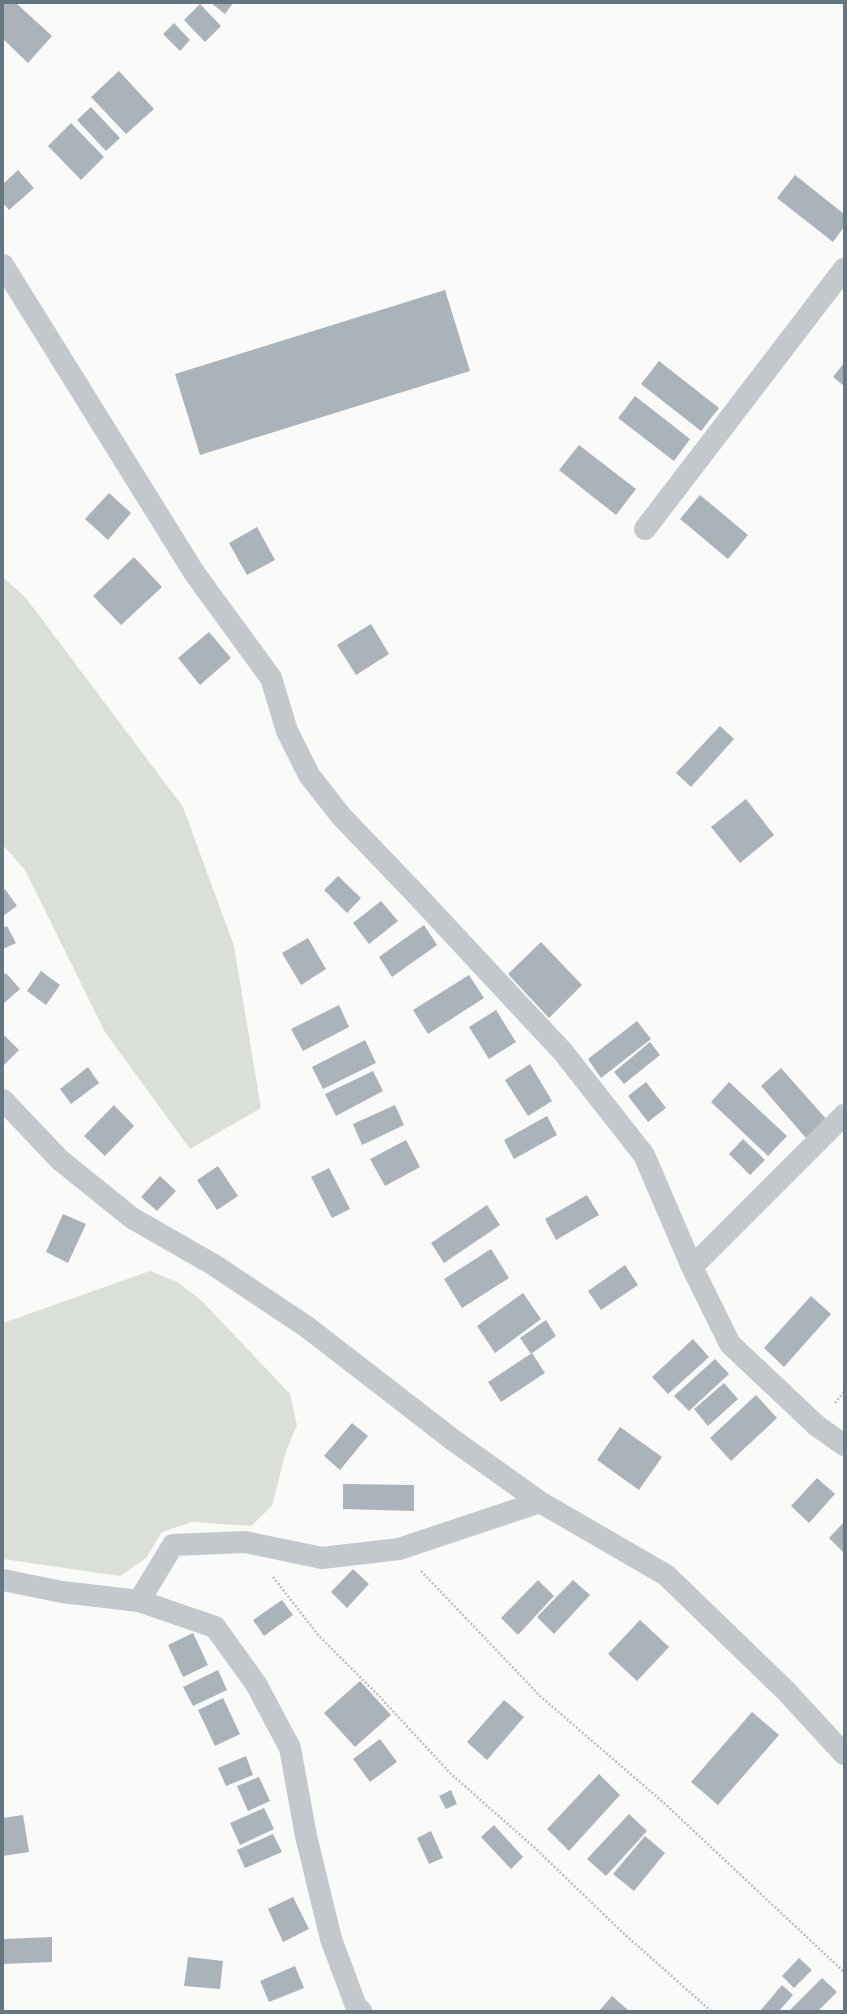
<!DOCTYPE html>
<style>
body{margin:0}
#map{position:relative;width:847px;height:2014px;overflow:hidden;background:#fafaf8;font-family:Ubuntu,sans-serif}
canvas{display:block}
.frame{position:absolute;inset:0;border:4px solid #657683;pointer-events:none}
</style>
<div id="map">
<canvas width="847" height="2014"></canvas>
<div class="frame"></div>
</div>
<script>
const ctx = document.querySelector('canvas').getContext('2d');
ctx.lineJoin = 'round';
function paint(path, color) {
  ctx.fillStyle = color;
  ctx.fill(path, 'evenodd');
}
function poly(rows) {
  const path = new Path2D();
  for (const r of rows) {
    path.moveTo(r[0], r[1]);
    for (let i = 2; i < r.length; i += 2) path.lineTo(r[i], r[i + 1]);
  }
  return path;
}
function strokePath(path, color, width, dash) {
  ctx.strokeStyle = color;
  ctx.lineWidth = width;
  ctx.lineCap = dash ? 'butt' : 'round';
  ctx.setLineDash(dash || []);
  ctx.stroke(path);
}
const green = poly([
 [3,577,26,598,183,807,234,946,261,1108,190,1149,105,1032,25,870,3,845],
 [150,1271,177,1282,201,1300,290,1394,297,1425,286,1451,272,1506,251,1526,192,1522,162,1532,146,1558,120,1576,3,1559,3,1323]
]);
const building = poly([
 [3,3,16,3,52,36,28,63,3,39],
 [211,3,233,3,225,14],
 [200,4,221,26,205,42,184,20],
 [174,23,190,40,180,51,163,34],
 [119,71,154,109,126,134,91,97],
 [91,107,120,138,106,151,77,120],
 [71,123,104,157,81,180,48,146],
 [18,170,34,188,9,210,3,203,3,184],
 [795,175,844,214,844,227,833,242,777,198],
 [445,290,470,371,200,455,175,374],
 [659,361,719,408,701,431,641,384],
 [844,363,844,386,833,377],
 [635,396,690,439,674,461,618,418],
 [579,445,636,489,616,515,559,470],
 [109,493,131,513,108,540,85,519],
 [700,495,748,535,728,559,680,519],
 [257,527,275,560,247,575,229,543],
 [134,557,162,587,121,625,93,596],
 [371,624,389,654,356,675,337,645],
 [209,632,231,658,200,685,178,658],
 [720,726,734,739,691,787,676,773],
 [746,799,774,835,740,863,711,827],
 [338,876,361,898,347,913,324,890],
 [5,889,17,906,3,916,3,891],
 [381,901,398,921,369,944,353,923],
 [424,925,437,945,392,977,379,957],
 [7,926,16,943,3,949,3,928],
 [308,938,326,969,301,985,282,953],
 [541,942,582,985,549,1018,508,974],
 [41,971,60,985,46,1005,27,991],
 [6,973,20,989,3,1004,3,975],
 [469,975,484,998,428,1034,413,1010],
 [339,1005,349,1027,303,1051,291,1029],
 [496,1010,516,1042,489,1059,469,1027],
 [637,1021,651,1039,601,1078,588,1059],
 [3,1034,19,1050,3,1066],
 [365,1040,376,1063,323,1089,312,1067],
 [650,1042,660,1055,624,1084,614,1072],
 [530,1064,552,1101,528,1116,505,1080],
 [88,1067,99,1083,71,1104,60,1089],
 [781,1068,827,1120,806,1138,761,1086],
 [373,1071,383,1091,336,1116,325,1094],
 [646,1082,666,1108,648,1122,628,1096],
 [729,1082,787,1136,768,1156,711,1102],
 [114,1105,134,1126,105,1156,84,1136],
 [395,1105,404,1125,362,1145,353,1124],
 [547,1116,557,1135,514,1159,504,1140],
 [743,1139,765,1160,750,1175,729,1154],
 [406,1140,420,1167,385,1186,370,1159],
 [218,1166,238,1196,217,1210,197,1180],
 [329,1168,350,1209,332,1218,311,1177],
 [160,1176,176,1191,157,1211,141,1197],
 [587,1195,599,1215,556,1240,545,1219],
 [487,1205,500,1225,444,1263,431,1243],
 [63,1214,86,1224,68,1263,46,1252],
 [491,1249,509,1278,462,1308,444,1279],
 [625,1265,638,1285,601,1310,588,1291],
 [523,1293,541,1319,495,1353,477,1326],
 [811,1296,831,1314,784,1367,764,1348],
 [546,1320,556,1336,531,1354,520,1338],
 [693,1339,709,1357,668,1394,652,1377],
 [532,1353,545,1373,501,1402,488,1382],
 [715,1359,729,1374,689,1411,674,1396],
 [724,1383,738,1399,708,1426,694,1409],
 [756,1395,777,1418,731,1461,710,1438],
 [352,1423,368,1436,340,1470,324,1456],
 [620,1427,662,1457,639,1490,597,1460],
 [817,1478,835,1494,809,1523,791,1506],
 [343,1484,414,1485,414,1511,343,1509],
 [844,1522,844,1553,829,1538],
 [353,1569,369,1584,347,1608,331,1592],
 [538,1580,554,1596,518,1635,501,1618],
 [573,1580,590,1595,554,1634,537,1617],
 [282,1600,293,1615,264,1636,253,1620],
 [640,1620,669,1647,637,1681,608,1654],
 [193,1633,208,1665,183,1677,168,1645],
 [218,1670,227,1690,193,1706,183,1687],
 [360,1681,391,1715,355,1747,324,1713],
 [223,1698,240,1734,215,1746,198,1710],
 [504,1700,524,1717,487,1760,467,1742],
 [752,1712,779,1735,718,1805,691,1782],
 [380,1739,397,1762,370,1782,353,1759],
 [246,1756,253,1775,226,1786,218,1768],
 [599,1774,620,1795,569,1851,547,1829],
 [259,1777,270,1801,248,1811,237,1786],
 [451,1790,457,1804,446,1809,439,1796],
 [264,1808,274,1829,240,1845,230,1823],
 [629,1814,647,1831,606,1876,587,1859],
 [23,1815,29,1852,3,1856,3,1818],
 [494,1825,523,1857,511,1869,481,1837],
 [431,1831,443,1858,429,1864,417,1838],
 [273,1834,282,1852,245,1868,237,1850],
 [645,1836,665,1853,634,1891,613,1874],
 [293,1897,309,1929,283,1942,268,1909],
 [52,1937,52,1962,3,1964,3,1939],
 [188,1957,223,1961,220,1989,184,1986],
 [799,1958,812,1970,794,1988,782,1976],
 [295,1966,304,1988,269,2002,260,1981],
 [822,1978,837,1992,818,2011,789,2011],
 [782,1985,793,1995,779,2011,760,2011],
 [612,1996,629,2011,599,2011]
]);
const path = poly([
 [835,1403,844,1392],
 [421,1571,541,1697,664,1803,844,1972],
 [273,1577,319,1636,379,1696,451,1774,535,1848,622,1932,711,2011]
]);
const minor = poly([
 [3,265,195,574,271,678,287,731,309,775,341,816,413,891,563,1052,644,1155,692,1267,730,1344,817,1426,844,1445],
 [645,529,844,269],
 [3,1100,60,1160,132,1218,214,1265,307,1327,453,1440,540,1502,666,1575,786,1691,844,1754],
 [692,1267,844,1115],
 [3,1580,62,1592,139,1601,173,1545,245,1542,322,1558,399,1549,540,1502],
 [139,1601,215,1627,256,1684,290,1748,306,1836,331,1939,356,2006,361,2011]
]);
paint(green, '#dadfd7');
paint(building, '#aab3b9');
strokePath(path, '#bbbfc2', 2.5, [2, 2]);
strokePath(minor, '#c3c8cc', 22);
</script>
